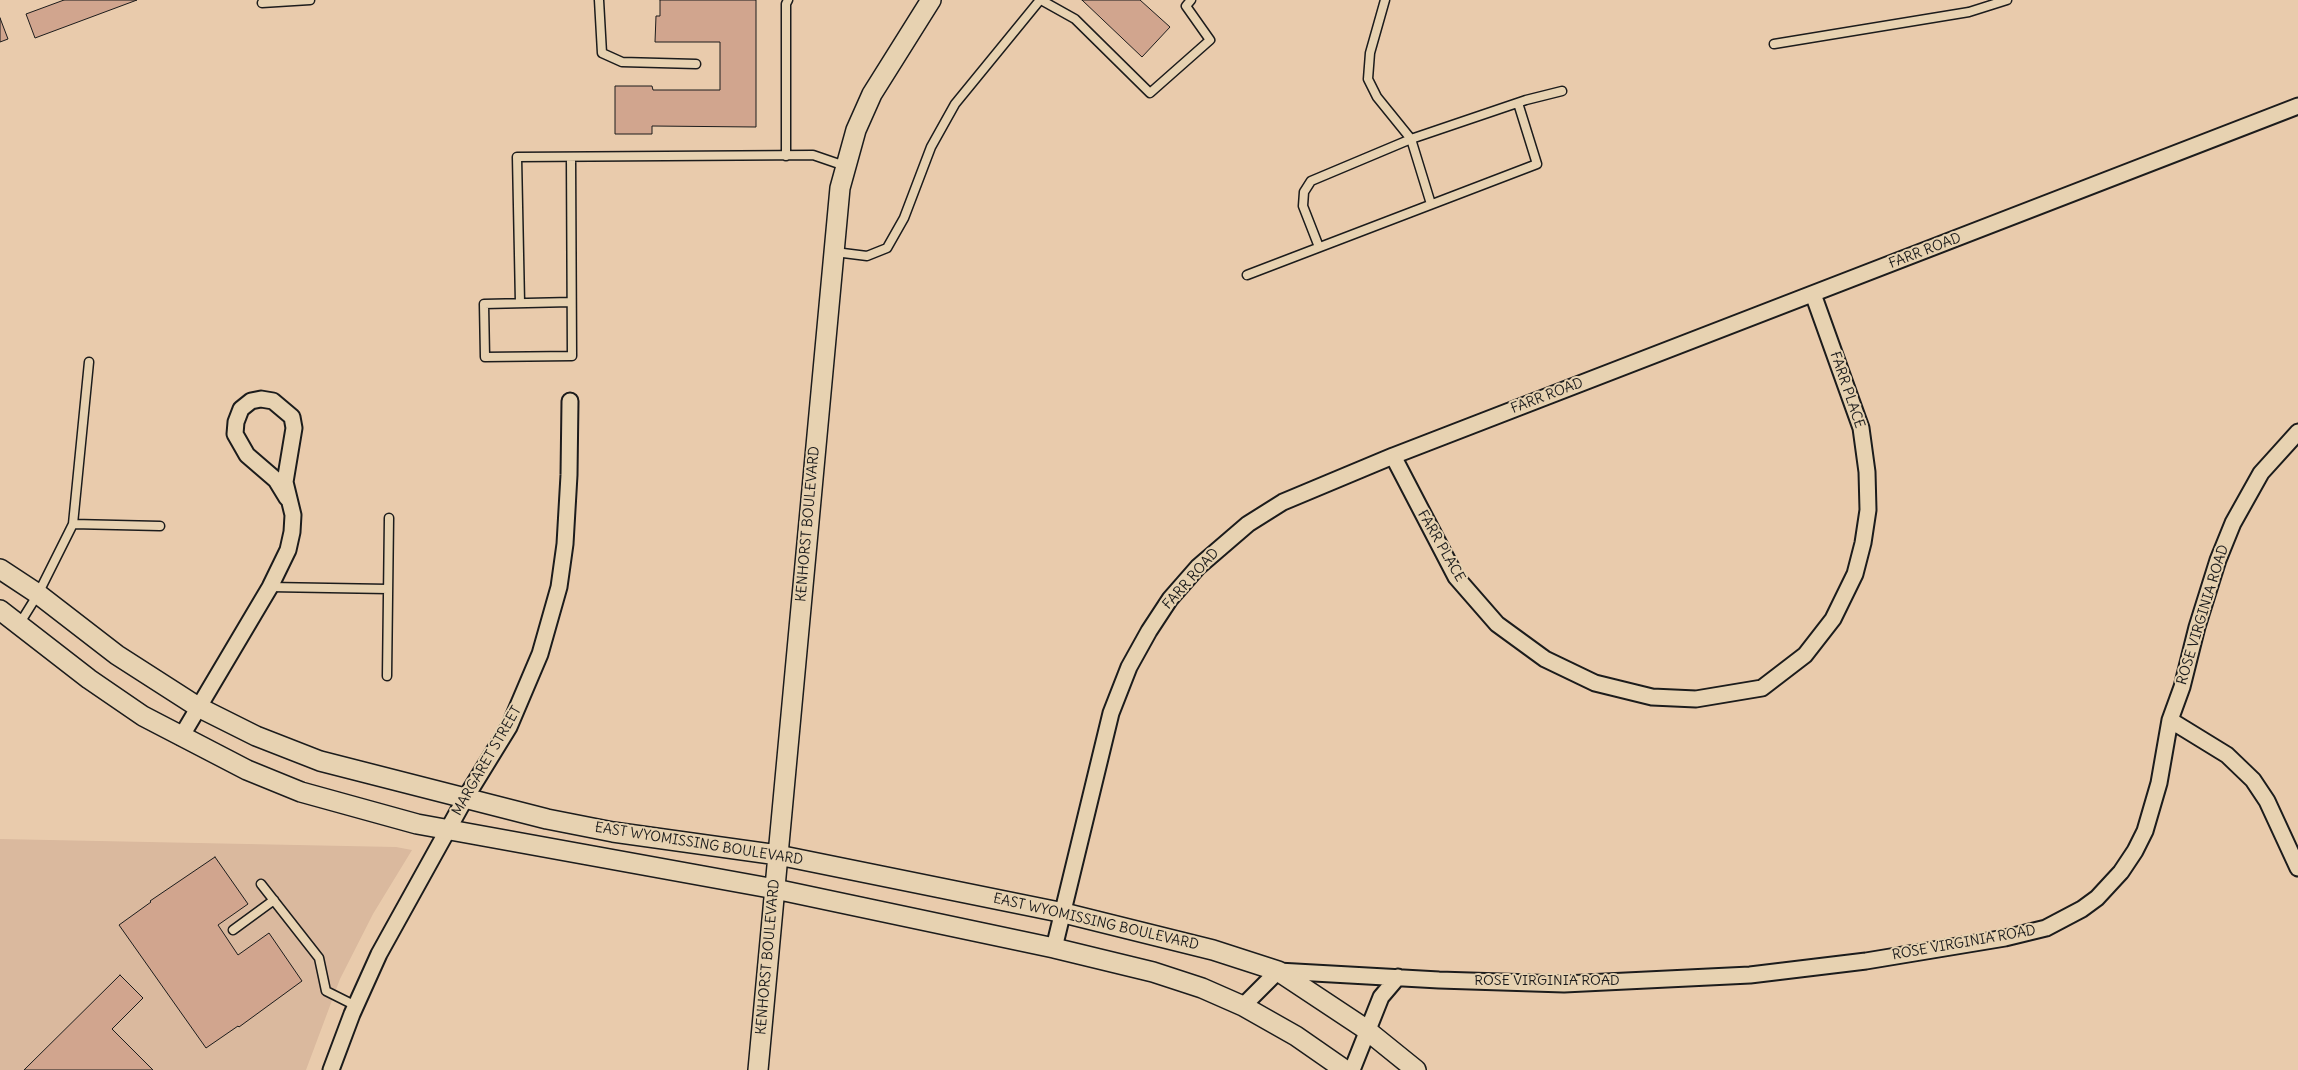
<!DOCTYPE html>
<style>
body{margin:0}
canvas{display:block;background:#e9cbac}
</style>
<canvas width="2298" height="1070"></canvas>
<script>
const ctx = document.querySelector('canvas').getContext('2d');
ctx.lineJoin = 'round';
function paint(path, color) {
  ctx.fillStyle = color;
  ctx.fill(path, 'evenodd');
}
function poly(rows) {
  const path = new Path2D();
  for (const r of rows) {
    path.moveTo(r[0], r[1]);
    for (let i = 2; i < r.length; i += 2) path.lineTo(r[i], r[i + 1]);
  }
  return path;
}
function strokePath(path, color, width, dash) {
  ctx.strokeStyle = color;
  ctx.lineWidth = width;
  ctx.lineCap = dash ? 'butt' : 'round';
  ctx.setLineDash(dash || []);
  ctx.stroke(path);
}
function drawText(font, color, halo, rows, align = 'center') {
  ctx.font = font + ' Delius,sans-serif';
  ctx.lineWidth = 4;
  ctx.setLineDash([]);
  ctx.textBaseline = 'middle';
  ctx.strokeStyle = halo;
  ctx.fillStyle = color;
  for (const [text, x, y, turn = 0] of rows) {
    ctx.save();
    ctx.translate(x, y);
    ctx.rotate((+turn || 0) * Math.PI / 180);
    ctx.textAlign = isNaN(turn) ? turn : align;
    if (halo) ctx.strokeText(text, 0, 0);
    ctx.fillText(text, 0, 0);
    ctx.restore();
  }
}
const built = poly([
 [0,839,396,847,412,850,373,914,340,979,306,1070,0,1070]
]);
const building = poly([
 [64,0,137,0,35,38,26,14,64,0],
 [660,0,756,0,756,127,652,126,652,134,615,134,615,86,652,86,653,90,720,90,720,42,655,42,656,16,660,16,660,0],
 [1082,0,1140,0,1170,27,1142,57,1082,0],
 [0,18,8,39,0,42,0,18],
 [215,857,248,904,218,925,238,955,269,933,302,981,239,1027,238,1026,206,1048,119,925,151,902,150,901,215,857],
 [120,975,143,998,112,1029,153,1070,24,1070,120,975]
]);
const service = poly([
 [599,0,602,53,622,62,696,64],
 [1041,0,1075,19,1150,93,1210,40,1186,6,1191,0],
 [1385,0,1370,53,1368,79,1377,97,1411,139,1526,100,1562,91],
 [262,3,310,0],
 [1774,44,1969,12,2007,0],
 [786,156,786,4,788,0],
 [571,158,572,356,485,357,484,304,571,302],
 [1319,247,1303,206,1304,192,1311,181,1411,139,1431,204],
 [835,252,867,256,887,248,904,218,931,147,955,104,1040,0],
 [1247,275,1537,164,1518,103],
 [520,303,517,157,813,155,845,166],
 [73,524,160,526],
 [270,587,388,589],
 [20,623,38,594,73,524,89,362],
 [387,676,389,518],
 [261,884,319,958,326,991,356,1006],
 [233,930,274,900]
]);
const minor = poly([
 [1393,456,1456,577,1497,624,1545,659,1595,683,1652,697,1696,699,1762,688,1805,655,1833,619,1855,574,1863,543,1868,510,1867,472,1861,428,1813,294],
 [2170,720,2227,755,2253,780,2267,801,2298,868],
 [181,737,270,587,288,550,292,532,293,515,285,482,294,428,292,417,273,401,261,399,251,401,241,409,236,422,235,434,247,455,276,480,287,498],
 [1054,948,1111,713,1129,667,1149,631,1170,599,1198,567,1248,524,1283,502,1393,456,2298,106],
 [1243,1006,1278,971,1439,980,1564,984,1750,975,1866,961,2005,938,2046,928,2082,909,2097,898,2121,872,2135,851,2145,831,2159,783,2170,720,2182,687,2197,627,2218,560,2233,523,2261,473,2298,432],
 [331,1070,352,1014,379,954,466,797,509,727,540,654,559,587,565,544,569,475,570,401],
 [1352,1070,1381,997,1398,977]
]);
const tertiary = poly([
 [0,569,38,594,117,655,198,707,256,736,320,761,547,819,613,832,778,855,1064,913,1213,950,1278,971,1364,1028,1416,1070],
 [0,610,89,679,143,716,247,770,301,792,417,824,775,889,1054,948,1153,972,1202,988,1243,1006,1296,1036,1345,1070],
 [758,1070,840,188,856,130,872,94,931,0]
]);
const streetNames = [
 ["FARR ROAD",1925,251,-21],
 ["FARR PLACE",1847,390,71],
 ["FARR ROAD",1547,396,-21],
 ["KENHORST BOULEVARD",808,524,-85],
 ["FARR PLACE",1441,546,60],
 ["FARR ROAD",1191,579,-48],
 ["ROSE VIRGINIA ROAD",2203,615,-73],
 ["MARGARET STREET",487,761,-60],
 ["EAST WYOMISSING BOULEVARD",699,844,9],
 ["EAST WYOMISSING BOULEVARD",1096,922,13],
 ["ROSE VIRGINIA ROAD",1964,943,-10],
 ["KENHORST BOULEVARD",768,957,-85],
 ["ROSE VIRGINIA ROAD",1547,981]
];
paint(built, '#dab99e');
paint(building, '#d1a58e');
strokePath(building, '#1c1c1c', 1);
strokePath(service, '#1c1c1c', 11);
strokePath(minor, '#1c1c1c', 19);
strokePath(tertiary, '#1c1c1c', 22);
strokePath(service, '#e7d2b1', 8);
strokePath(minor, '#e7d2b1', 15);
strokePath(tertiary, '#e7d2b1', 19);
drawText('14px', '#1c1c1c', '#e7d2b1', streetNames);
</script>
